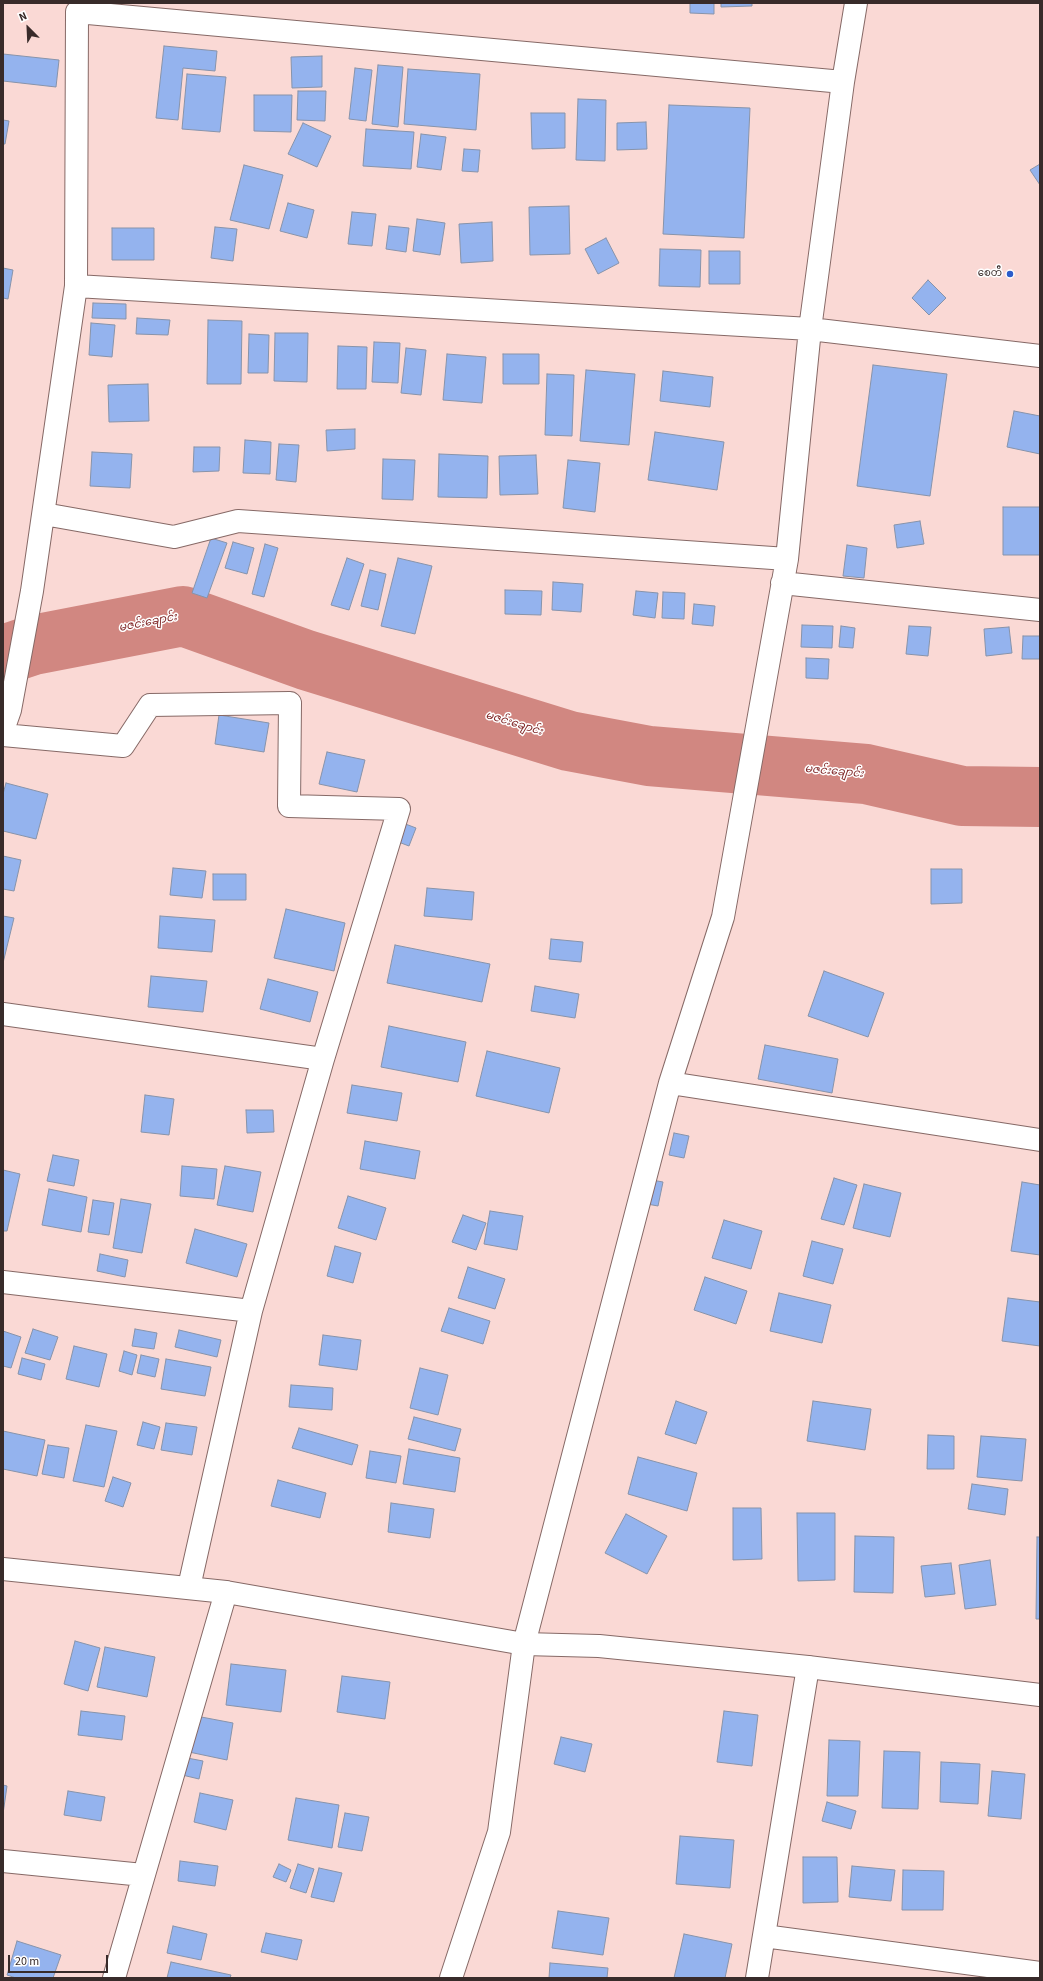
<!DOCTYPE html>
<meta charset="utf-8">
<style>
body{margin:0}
#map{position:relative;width:1043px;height:1981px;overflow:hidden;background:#fad9d5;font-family:"Source Sans 3",sans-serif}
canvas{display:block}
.frame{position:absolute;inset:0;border:4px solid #382b2a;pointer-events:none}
.north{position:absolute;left:8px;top:8px;width:40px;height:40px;-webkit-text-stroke:3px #fff;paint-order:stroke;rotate:336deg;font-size:11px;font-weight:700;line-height:16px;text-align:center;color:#382b2a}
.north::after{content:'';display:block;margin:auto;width:14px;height:18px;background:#382b2a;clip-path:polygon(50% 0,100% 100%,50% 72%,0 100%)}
.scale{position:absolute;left:8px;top:1955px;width:100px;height:18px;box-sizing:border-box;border:2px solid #382b2a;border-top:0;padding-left:5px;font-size:12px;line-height:14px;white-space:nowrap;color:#382b2a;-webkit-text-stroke:3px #fff;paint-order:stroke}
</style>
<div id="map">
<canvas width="1043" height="1981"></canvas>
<div class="frame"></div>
<div class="north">N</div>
<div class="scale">20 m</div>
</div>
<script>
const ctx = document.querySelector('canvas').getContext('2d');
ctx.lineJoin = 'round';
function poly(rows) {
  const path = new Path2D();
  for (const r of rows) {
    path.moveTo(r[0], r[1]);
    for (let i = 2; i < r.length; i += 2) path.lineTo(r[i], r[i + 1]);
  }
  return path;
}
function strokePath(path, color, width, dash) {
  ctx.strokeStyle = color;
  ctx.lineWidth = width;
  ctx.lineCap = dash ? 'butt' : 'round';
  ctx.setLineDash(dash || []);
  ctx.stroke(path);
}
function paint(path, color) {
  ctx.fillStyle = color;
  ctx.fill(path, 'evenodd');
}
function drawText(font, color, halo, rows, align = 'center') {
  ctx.font = font + ' "Source Sans 3","Noto Sans Myanmar",sans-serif';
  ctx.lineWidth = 3;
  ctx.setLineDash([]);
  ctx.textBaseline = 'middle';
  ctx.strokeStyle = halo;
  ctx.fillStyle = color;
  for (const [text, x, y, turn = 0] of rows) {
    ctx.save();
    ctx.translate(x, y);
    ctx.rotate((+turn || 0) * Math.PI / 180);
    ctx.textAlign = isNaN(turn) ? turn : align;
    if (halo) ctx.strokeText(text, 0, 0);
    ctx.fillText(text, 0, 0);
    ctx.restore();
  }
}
const river = poly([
 [3,655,33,645,183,616,306,660,569,741,649,756,866,774,962,796,1040,797]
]);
const building = poly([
 [690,3,714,3,714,14,690,13,690,3],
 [721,3,752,3,752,6,721,7,721,3],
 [164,46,217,51,215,71,183,68,178,120,156,118,164,46],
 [3,54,59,60,56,87,3,81,3,54],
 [322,56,322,87,292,88,291,57,322,56],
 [378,65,403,67,398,127,372,124,378,65],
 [355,68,372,70,366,121,349,119,355,68],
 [408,69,480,74,476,130,404,124,408,69],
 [187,74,226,77,220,132,182,129,187,74],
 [298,91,326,91,325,121,297,120,298,91],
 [254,95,292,95,291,132,254,131,254,95],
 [578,99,606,100,605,161,576,160,578,99],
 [669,105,750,108,744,238,663,234,669,105],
 [531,113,565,113,565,148,532,149,531,113],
 [3,120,9,121,5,144,3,144,3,120],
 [646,122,647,149,617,150,617,123,646,122],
 [303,123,331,136,317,167,288,154,303,123],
 [366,129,414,132,411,169,363,166,366,129],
 [421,134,446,137,441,170,417,167,421,134],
 [464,149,480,150,478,172,462,171,464,149],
 [1040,164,1040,185,1030,170,1040,164],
 [244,165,283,175,269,229,230,220,244,165],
 [288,203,314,210,307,238,280,231,288,203],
 [569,206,570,254,530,255,529,207,569,206],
 [352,212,376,214,372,246,348,244,352,212],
 [417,219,445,223,440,255,413,251,417,219],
 [492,222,493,261,461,263,459,224,492,222],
 [389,226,409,228,406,252,386,249,389,226],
 [215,227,237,229,233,261,211,258,215,227],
 [112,228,154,228,154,260,112,260,112,228],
 [606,238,619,263,598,274,585,249,606,238],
 [660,249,701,250,700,287,659,286,660,249],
 [709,251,740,251,740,284,709,284,709,251],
 [3,268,13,270,8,299,3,298,3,268],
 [928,280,946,298,929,315,912,298,928,280],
 [93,303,126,304,126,319,92,318,93,303],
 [137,318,170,320,168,335,136,334,137,318],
 [208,320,242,321,241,384,207,384,208,320],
 [91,323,115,325,112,357,89,355,91,323],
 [275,333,308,333,307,382,274,381,275,333],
 [249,334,269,335,268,373,248,373,249,334],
 [374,342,400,343,398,383,372,382,374,342],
 [338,346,367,347,366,389,337,389,338,346],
 [406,348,426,350,421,395,401,393,406,348],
 [447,354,486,357,482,403,443,400,447,354],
 [503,354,539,354,539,384,503,384,503,354],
 [873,365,947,374,930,496,857,486,873,365],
 [586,370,635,374,629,445,580,441,586,370],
 [663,371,713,377,710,407,660,401,663,371],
 [547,374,574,375,572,436,545,435,547,374],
 [148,384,149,421,109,422,108,385,148,384],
 [1014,411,1040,416,1040,454,1007,447,1014,411],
 [355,429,355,449,327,451,326,430,355,429],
 [655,432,724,442,717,490,648,480,655,432],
 [245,440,271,442,270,474,243,473,245,440],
 [279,444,299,445,296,482,276,480,279,444],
 [194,447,220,447,219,471,193,472,194,447],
 [92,452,132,454,130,488,90,486,92,452],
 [439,454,488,456,487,498,438,497,439,454],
 [536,455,538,494,500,495,499,456,536,455],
 [383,459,415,460,413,500,382,499,383,459],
 [568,460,600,463,595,512,563,508,568,460],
 [1003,507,1040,507,1040,555,1003,555,1003,507],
 [920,521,924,544,897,548,894,525,920,521],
 [211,538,227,543,207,598,192,593,211,538],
 [233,542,254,548,247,574,225,568,233,542],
 [265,544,278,548,264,597,252,594,265,544],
 [847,545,867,548,864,578,843,576,847,545],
 [347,558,364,564,349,610,331,605,347,558],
 [398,558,432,566,415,634,381,626,398,558],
 [370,570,386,574,378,610,361,606,370,570],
 [553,582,583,584,581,612,552,610,553,582],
 [505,590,542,591,541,615,505,614,505,590],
 [636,591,658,593,655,618,633,615,636,591],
 [663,592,685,593,684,619,662,618,663,592],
 [694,604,715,606,713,626,692,624,694,604],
 [802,625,833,626,832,648,801,647,802,625],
 [841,626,855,628,853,648,839,647,841,626],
 [909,626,931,627,928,656,906,654,909,626],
 [1009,627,1012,653,986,656,984,629,1009,627],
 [1023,636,1040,636,1040,659,1022,659,1023,636],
 [806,658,829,659,828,679,806,678,806,658],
 [219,715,269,723,264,752,215,744,219,715],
 [327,752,365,760,357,792,319,784,327,752],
 [6,783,48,794,36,839,3,831,3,794,6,783],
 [387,817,416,828,409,846,380,835,387,817],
 [3,856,21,860,14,891,3,889,3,856],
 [173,868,206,871,202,898,170,895,173,868],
 [931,869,962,869,962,903,931,904,931,869],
 [213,874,246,874,246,900,213,900,213,874],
 [427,888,474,892,472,920,424,916,427,888],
 [286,909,345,923,334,971,274,958,286,909],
 [3,916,14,918,3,963,3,916],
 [160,916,215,920,212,952,158,948,160,916],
 [551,939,583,942,581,962,549,959,551,939],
 [395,945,490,964,482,1002,387,983,395,945],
 [824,971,884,993,868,1037,808,1016,824,971],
 [151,976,207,981,203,1012,148,1007,151,976],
 [268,979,318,992,310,1022,260,1009,268,979],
 [535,986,579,994,575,1018,531,1011,535,986],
 [389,1026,466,1042,458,1082,381,1067,389,1026],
 [765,1045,838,1059,832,1093,758,1079,765,1045],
 [487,1051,560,1068,549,1113,476,1096,487,1051],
 [352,1085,402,1093,397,1121,347,1113,352,1085],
 [145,1095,174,1099,169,1135,141,1132,145,1095],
 [246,1110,273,1110,274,1132,247,1133,246,1110],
 [674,1133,689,1136,684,1158,669,1155,674,1133],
 [365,1141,420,1151,415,1179,360,1169,365,1141],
 [53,1155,79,1160,74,1186,47,1181,53,1155],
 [182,1166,217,1169,214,1199,180,1196,182,1166],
 [225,1166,261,1172,253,1212,217,1205,225,1166],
 [3,1170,20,1174,7,1231,3,1231,3,1170],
 [641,1178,663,1182,658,1206,636,1202,641,1178],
 [834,1178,857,1185,844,1225,821,1219,834,1178],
 [1022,1182,1040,1185,1040,1255,1011,1251,1022,1182],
 [864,1184,901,1193,890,1237,853,1228,864,1184],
 [49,1189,87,1197,81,1232,42,1225,49,1189],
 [348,1196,386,1208,376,1240,338,1228,348,1196],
 [121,1199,151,1204,142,1253,113,1248,121,1199],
 [93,1200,114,1203,109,1235,88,1232,93,1200],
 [490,1211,523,1216,517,1250,484,1244,490,1211],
 [463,1215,486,1223,476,1250,452,1242,463,1215],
 [724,1220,762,1231,751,1269,712,1258,724,1220],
 [195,1229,247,1244,237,1277,186,1263,195,1229],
 [812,1241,843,1249,833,1284,803,1276,812,1241],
 [335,1246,361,1253,353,1283,327,1276,335,1246],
 [100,1254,128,1260,125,1277,97,1271,100,1254],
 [468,1267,505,1279,495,1309,458,1298,468,1267],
 [705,1277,747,1291,736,1324,694,1310,705,1277],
 [779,1293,831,1305,822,1343,770,1331,779,1293],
 [1008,1298,1040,1302,1040,1346,1002,1341,1008,1298],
 [449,1308,490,1321,483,1344,441,1331,449,1308],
 [33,1329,58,1337,50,1360,25,1353,33,1329],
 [135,1329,157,1333,154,1349,132,1346,135,1329],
 [179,1330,221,1340,217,1357,175,1347,179,1330],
 [3,1331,21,1337,11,1368,3,1366,3,1331],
 [323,1335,361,1340,357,1370,319,1365,323,1335],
 [74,1346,107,1354,99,1387,66,1379,74,1346],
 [124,1351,137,1355,132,1375,119,1371,124,1351],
 [141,1355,159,1359,155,1377,137,1373,141,1355],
 [22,1358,45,1364,41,1380,18,1374,22,1358],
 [166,1359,211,1367,205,1396,161,1389,166,1359],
 [420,1368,448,1375,438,1415,410,1408,420,1368],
 [291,1385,333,1388,332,1410,289,1407,291,1385],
 [676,1401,707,1412,696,1444,665,1434,676,1401],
 [813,1401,871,1409,865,1450,807,1441,813,1401],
 [414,1417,461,1429,455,1451,408,1439,414,1417],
 [143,1422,160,1427,154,1449,137,1445,143,1422],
 [166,1423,197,1427,192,1455,161,1450,166,1423],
 [86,1425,117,1431,104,1487,73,1481,86,1425],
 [299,1428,358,1445,352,1465,292,1448,299,1428],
 [3,1431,45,1440,37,1476,3,1469,3,1431],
 [928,1435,954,1436,954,1469,927,1469,928,1435],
 [981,1436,1026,1439,1022,1481,977,1477,981,1436],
 [48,1445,69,1448,64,1478,42,1474,48,1445],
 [409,1449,460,1458,455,1492,403,1484,409,1449],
 [370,1451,401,1456,396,1483,366,1478,370,1451],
 [638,1457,697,1473,687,1511,628,1494,638,1457],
 [113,1477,131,1483,123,1507,105,1501,113,1477],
 [278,1480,326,1493,320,1518,271,1506,278,1480],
 [972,1484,1008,1489,1005,1515,968,1509,972,1484],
 [391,1503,434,1509,430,1538,388,1532,391,1503],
 [733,1508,761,1508,762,1559,733,1560,733,1508],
 [797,1513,835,1513,835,1580,798,1581,797,1513],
 [626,1514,667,1536,647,1574,605,1553,626,1514],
 [855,1536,894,1537,893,1593,854,1592,855,1536],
 [1037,1537,1040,1537,1040,1619,1036,1619,1037,1537],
 [990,1560,996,1605,965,1609,959,1565,990,1560],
 [951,1563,955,1594,925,1597,921,1566,951,1563],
 [75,1641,100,1648,88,1691,64,1684,75,1641],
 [105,1647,155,1657,147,1697,97,1687,105,1647],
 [231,1664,286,1670,281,1712,226,1705,231,1664],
 [342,1676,390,1682,385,1719,337,1712,342,1676],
 [81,1711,125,1716,122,1740,78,1735,81,1711],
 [724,1711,758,1715,752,1766,717,1762,724,1711],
 [196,1716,233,1723,227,1760,189,1752,196,1716],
 [561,1737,592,1744,585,1772,554,1764,561,1737],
 [829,1740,860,1741,858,1796,827,1796,829,1740],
 [884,1751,920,1752,918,1809,882,1808,884,1751],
 [182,1757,203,1761,199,1779,178,1774,182,1757],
 [941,1762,980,1764,978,1804,940,1802,941,1762],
 [992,1771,1025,1774,1021,1819,988,1816,992,1771],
 [3,1785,7,1786,3,1814,3,1785],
 [68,1791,105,1797,101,1821,64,1815,68,1791],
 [200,1793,233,1800,226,1830,194,1822,200,1793],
 [296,1798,339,1805,332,1848,288,1840,296,1798],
 [827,1802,856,1811,851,1829,822,1821,827,1802],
 [345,1813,369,1817,362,1851,338,1847,345,1813],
 [680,1836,734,1840,730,1888,676,1884,680,1836],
 [803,1857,837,1857,838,1902,803,1903,803,1857],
 [180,1861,218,1866,215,1886,178,1881,180,1861],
 [279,1864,291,1870,286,1882,273,1877,279,1864],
 [298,1864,314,1869,306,1893,290,1888,298,1864],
 [852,1866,895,1870,891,1901,849,1897,852,1866],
 [319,1868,342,1873,334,1902,311,1897,319,1868],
 [903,1870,944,1871,943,1910,902,1910,903,1870],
 [558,1911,609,1918,603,1955,552,1948,558,1911],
 [173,1926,207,1934,201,1960,167,1953,173,1926],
 [266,1933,302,1940,297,1960,261,1952,266,1933],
 [684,1934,732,1944,725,1978,674,1978,684,1934],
 [17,1941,61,1955,53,1978,16,1978,7,1975,17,1941],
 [171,1962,231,1975,230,1978,167,1978,171,1962],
 [550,1963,608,1968,607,1978,549,1978,550,1963]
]);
const minor = poly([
 [77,12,843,82],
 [76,286,810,329,1040,356],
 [44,514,174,537,238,521,787,559],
 [782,583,1040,610],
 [3,730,10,710,32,591,76,286,77,12,90,6],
 [3,735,123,746,150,705,290,703,289,806,399,809,323,1059],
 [3,1014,323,1059,251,1311,189,1587],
 [670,1083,1040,1140],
 [3,1282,251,1311],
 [3,1861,143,1875],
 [764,1936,1040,1973],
 [114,1978,226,1592],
 [451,1978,499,1832,524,1644,670,1083,723,917,787,559,810,329,843,82,856,3],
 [757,1978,808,1667]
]);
const tertiary = poly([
 [3,1569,226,1592,524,1644,599,1646,808,1667,1040,1695]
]);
const markers = [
 [1010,274,4,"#2b5cca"]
];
const poiNames = [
 ["စေတီ",1002,274]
];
const waterNames = [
 ["မဇင်းချောင်း",148,623,-11],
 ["မဇင်းချောင်း",514,724,17],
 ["မဇင်းချောင်း",834,772,5]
];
strokePath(river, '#d18781', 60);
paint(building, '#94b3ee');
strokePath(building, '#8793aa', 1);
strokePath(minor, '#866966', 24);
strokePath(tertiary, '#866966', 24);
strokePath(minor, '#fff', 22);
strokePath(tertiary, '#fff', 22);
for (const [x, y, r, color] of markers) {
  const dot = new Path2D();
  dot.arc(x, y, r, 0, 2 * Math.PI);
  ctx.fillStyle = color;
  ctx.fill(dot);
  strokePath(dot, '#fff', 1.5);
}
drawText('10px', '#382b2a', '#fff', poiNames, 'right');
drawText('italic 11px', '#802727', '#fff', waterNames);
</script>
